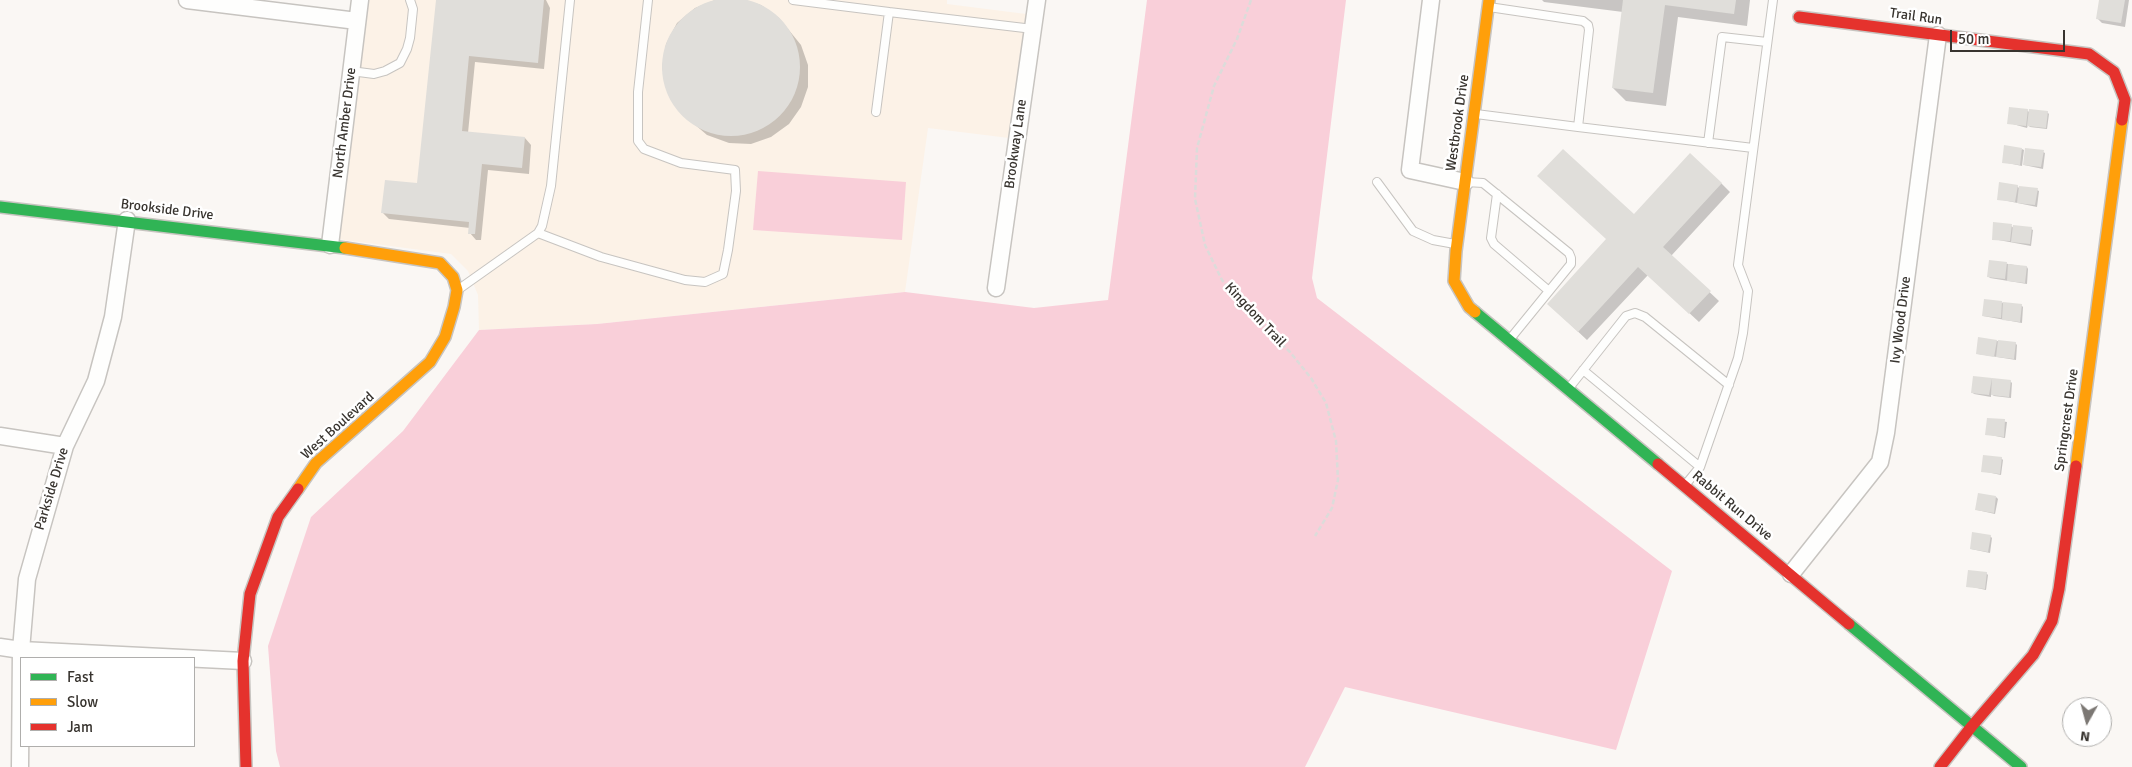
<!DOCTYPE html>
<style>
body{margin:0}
#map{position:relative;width:2132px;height:767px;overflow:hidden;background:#faf7f4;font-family:Signika,sans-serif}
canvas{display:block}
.legend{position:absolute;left:20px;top:657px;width:175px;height:90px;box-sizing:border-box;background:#fff;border:1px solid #afaeac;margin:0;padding:6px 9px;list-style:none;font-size:15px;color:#38342f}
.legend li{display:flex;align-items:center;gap:10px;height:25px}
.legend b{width:25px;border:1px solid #afaeac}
.north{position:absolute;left:2062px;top:697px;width:50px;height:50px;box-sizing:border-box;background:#fff;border:1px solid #afaeac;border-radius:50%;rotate:187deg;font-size:14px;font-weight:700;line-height:20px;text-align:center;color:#38342f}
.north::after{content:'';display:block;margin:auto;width:18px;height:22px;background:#7c7874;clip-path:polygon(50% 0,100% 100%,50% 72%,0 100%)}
.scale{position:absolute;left:1950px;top:30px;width:115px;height:22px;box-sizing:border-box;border:2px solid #38342f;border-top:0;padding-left:6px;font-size:15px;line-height:18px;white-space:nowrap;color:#38342f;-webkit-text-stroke:4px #fff;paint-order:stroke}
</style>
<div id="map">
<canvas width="2132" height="767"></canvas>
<ul class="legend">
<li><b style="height:6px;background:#30b455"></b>Fast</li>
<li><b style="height:6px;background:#ff9f0a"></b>Slow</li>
<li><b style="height:6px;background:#e5322d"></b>Jam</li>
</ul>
<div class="north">N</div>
<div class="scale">50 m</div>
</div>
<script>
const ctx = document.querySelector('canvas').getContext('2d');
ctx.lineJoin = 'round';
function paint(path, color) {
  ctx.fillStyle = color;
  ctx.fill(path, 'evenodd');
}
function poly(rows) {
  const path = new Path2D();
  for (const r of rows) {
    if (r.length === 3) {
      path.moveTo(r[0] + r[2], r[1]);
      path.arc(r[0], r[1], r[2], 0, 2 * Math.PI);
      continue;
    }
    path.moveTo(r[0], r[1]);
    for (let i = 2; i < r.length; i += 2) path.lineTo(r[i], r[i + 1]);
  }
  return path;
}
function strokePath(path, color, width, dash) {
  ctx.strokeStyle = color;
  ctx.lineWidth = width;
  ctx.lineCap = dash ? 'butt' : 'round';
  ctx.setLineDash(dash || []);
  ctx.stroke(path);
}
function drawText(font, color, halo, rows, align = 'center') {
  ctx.font = font + ' Signika,sans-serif';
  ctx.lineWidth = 5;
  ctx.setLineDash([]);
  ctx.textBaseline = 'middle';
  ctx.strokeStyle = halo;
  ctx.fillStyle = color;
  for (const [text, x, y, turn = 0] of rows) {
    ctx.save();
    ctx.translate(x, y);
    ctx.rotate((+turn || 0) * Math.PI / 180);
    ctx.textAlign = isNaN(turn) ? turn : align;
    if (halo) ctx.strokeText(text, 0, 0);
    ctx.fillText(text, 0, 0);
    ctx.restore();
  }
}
const built = poly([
 [368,0,947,0,947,4,1026,14,1009,138,928,128,905,292,597,324,479,330,478,295,468,271,451,254,337,239]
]);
const green = poly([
 [1147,0,1346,0,1312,278,1317,298,1672,571,1616,750,1345,687,1305,767,280,767,276,751,268,646,311,517,403,431,479,330,597,324,905,292,1034,308,1108,300],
 [758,171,906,182,902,240,753,230]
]);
const shadow = poly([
 [437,0,546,0,550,8,544,69,475,62,468,133,525,138,531,145,529,174,488,170,481,240,476,240,470,233,470,228,389,219,383,213,418,184],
 [715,0,745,0,761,5,779,18,801,45,808,65,808,87,801,107,789,124,771,137,751,144,729,143,707,135,679,111,667,90,662,67,666,44,677,23,695,8],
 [1542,0,1750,0,1747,26,1678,17,1666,106,1626,101,1613,88,1623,12,1544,2],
 [2100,0,2129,0,2125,27,2102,23,2097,18],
 [2027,110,2030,113,2047,112,2049,114,2047,129,2030,127,2028,125,2027,128,2009,123],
 [2022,149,2024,150,2022,166,2003,162],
 [2043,152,2045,153,2043,169,2024,165],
 [1721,183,1730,192,1671,256,1719,301,1699,322,1648,275,1587,340,1557,312,1634,216],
 [2017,186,2020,189,2037,190,2039,191,2037,207,1998,199],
 [2011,226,2014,228,2031,229,2033,230,2031,246,1993,239],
 [1990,261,2027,267,2028,269,2027,284,1990,278,1988,276],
 [2002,302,2005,306,2021,305,2023,307,2022,323,1983,316],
 [1979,339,2015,343,2017,345,2016,360,1978,354],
 [1974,377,2010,381,2012,383,2011,398,1994,396,1991,394,1991,397,1974,394,1972,392],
 [1988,419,2007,422,2005,438,1986,434],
 [2001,458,2003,460,2001,475,1982,471],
 [1996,497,1998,499,1995,514,1977,510],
 [1990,536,1992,538,1990,553,1971,549],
 [1986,573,1988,575,1986,590,1968,586]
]);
const building = poly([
 [731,67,69],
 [436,0,544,0,538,63,469,56,462,131,525,137,522,168,482,164,475,234,468,234,469,222,381,213,385,180,417,183],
 [1623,0,1736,0,1734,14,1665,5,1653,93,1612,88],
 [2099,0,2125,0,2121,23,2096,19],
 [2009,107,2028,109,2026,126,2007,124],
 [2029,109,2048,111,2046,128,2027,126],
 [2004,145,2022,148,2020,165,2002,163],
 [2025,148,2044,150,2041,167,2023,165],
 [1563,149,1634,214,1690,153,1722,183,1663,247,1711,291,1689,314,1638,267,1578,332,1547,304,1606,239,1537,176],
 [1999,182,2018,185,2015,202,1997,200],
 [2019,186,2038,188,2035,205,2017,203],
 [1993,222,2012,224,2010,241,1992,240],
 [2013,225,2032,227,2030,244,2011,242],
 [1989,260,2007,262,2005,279,1987,277],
 [2008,264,2027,266,2025,283,2007,281],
 [1984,299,2002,301,2001,318,1982,316],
 [2003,302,2022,304,2020,322,2002,320],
 [1978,337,1997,340,1994,357,1976,354],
 [1998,340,2016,342,2014,359,1996,357],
 [1973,376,1992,378,1989,395,1971,393],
 [1992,378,2011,380,2009,397,1991,395],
 [1987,418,2005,419,2004,437,1985,435],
 [1983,455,2002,457,2000,474,1981,472],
 [1978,493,1996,496,1994,513,1975,510],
 [1972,532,1991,535,1988,552,1970,549],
 [1968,570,1987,572,1985,589,1966,587]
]);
const path = poly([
 [1251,0,1237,39,1214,86,1197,148,1195,199,1205,245,1222,280,1244,307,1290,352,1311,378,1326,403,1336,441,1338,480,1332,508,1315,536]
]);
const lane = poly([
 [793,0,889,12],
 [351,71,374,74,385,71,400,63,407,49,410,38,413,9,410,0],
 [876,112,889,12,1033,29],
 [1476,114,1578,127,1589,30,1588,25,1583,21,1489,7],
 [1578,127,1753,148],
 [1708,143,1722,37,1767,42],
 [1377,182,1413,231,1433,240,1455,244],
 [1466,182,1483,183,1569,253,1571,258,1571,264,1510,339],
 [1497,194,1491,238,1494,244,1549,291],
 [538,233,601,257,685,280,705,282,723,274,728,250,736,191,735,170,681,163,644,149,638,141,638,92,648,0],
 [459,289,538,233,542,226,551,186,570,0],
 [1583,370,1700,467],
 [1569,388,1626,316,1635,313,1645,317,1729,385],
 [1686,484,1700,467,1738,358,1743,333,1748,291,1738,265,1773,0]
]);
const street = poly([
 [187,0,357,21],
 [1431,0,1410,170,1465,182],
 [330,245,360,0],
 [996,288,1037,0],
 [0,436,65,446],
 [1791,574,1880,462,1886,433,1938,35],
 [0,647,21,650,243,661],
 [20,767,21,650,27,579,65,446,96,381,113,317,127,220]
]);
const fast = poly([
 [0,207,345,248],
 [1475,312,1658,464],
 [1849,624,2021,767]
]);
const slow = poly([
 [1475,312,1469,307,1454,281,1456,251,1489,0],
 [2076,466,2122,120],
 [298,489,316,463,430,362,445,337,454,307,457,290,453,277,440,263,345,248]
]);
const jam = poly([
 [1799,17,2089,54,2114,72,2125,100,2122,120],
 [1658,464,1849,624],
 [246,767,243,661,250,594,278,517,298,489],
 [1940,767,1972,726,2033,655,2052,621,2059,589,2076,466]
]);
const streetNames = [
 ["Trail Run",1916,17,8],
 ["North Amber Drive",345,123,-83],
 ["Westbrook Drive",1458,123,-82],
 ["Brookway Lane",1016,144,-82],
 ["Brookside Drive",167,210,7],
 ["Kingdom Trail",1255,315,47],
 ["Ivy Wood Drive",1901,320,-83],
 ["Springcrest Drive",2067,420,-82],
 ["West Boulevard",338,426,-42],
 ["Parkside Drive",52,489,-73],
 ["Rabbit Run Drive",1732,506,40]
];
paint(built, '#fcf2e7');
paint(green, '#f9cfd9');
paint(shadow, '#0003');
paint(building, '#e0deda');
strokePath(lane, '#c7c4c0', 10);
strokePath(street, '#c7c4c0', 19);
strokePath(fast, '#c7c4c0', 14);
strokePath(slow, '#c7c4c0', 14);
strokePath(jam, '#c7c4c0', 14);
strokePath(path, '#dcdcda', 2.5, [5, 2.5]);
strokePath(lane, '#fefefd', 8);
strokePath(street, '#fefefd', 16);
strokePath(fast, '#30b455', 11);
strokePath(slow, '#ff9f0a', 11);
strokePath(jam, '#e5322d', 11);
drawText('14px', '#38342f', '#fff', streetNames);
</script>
